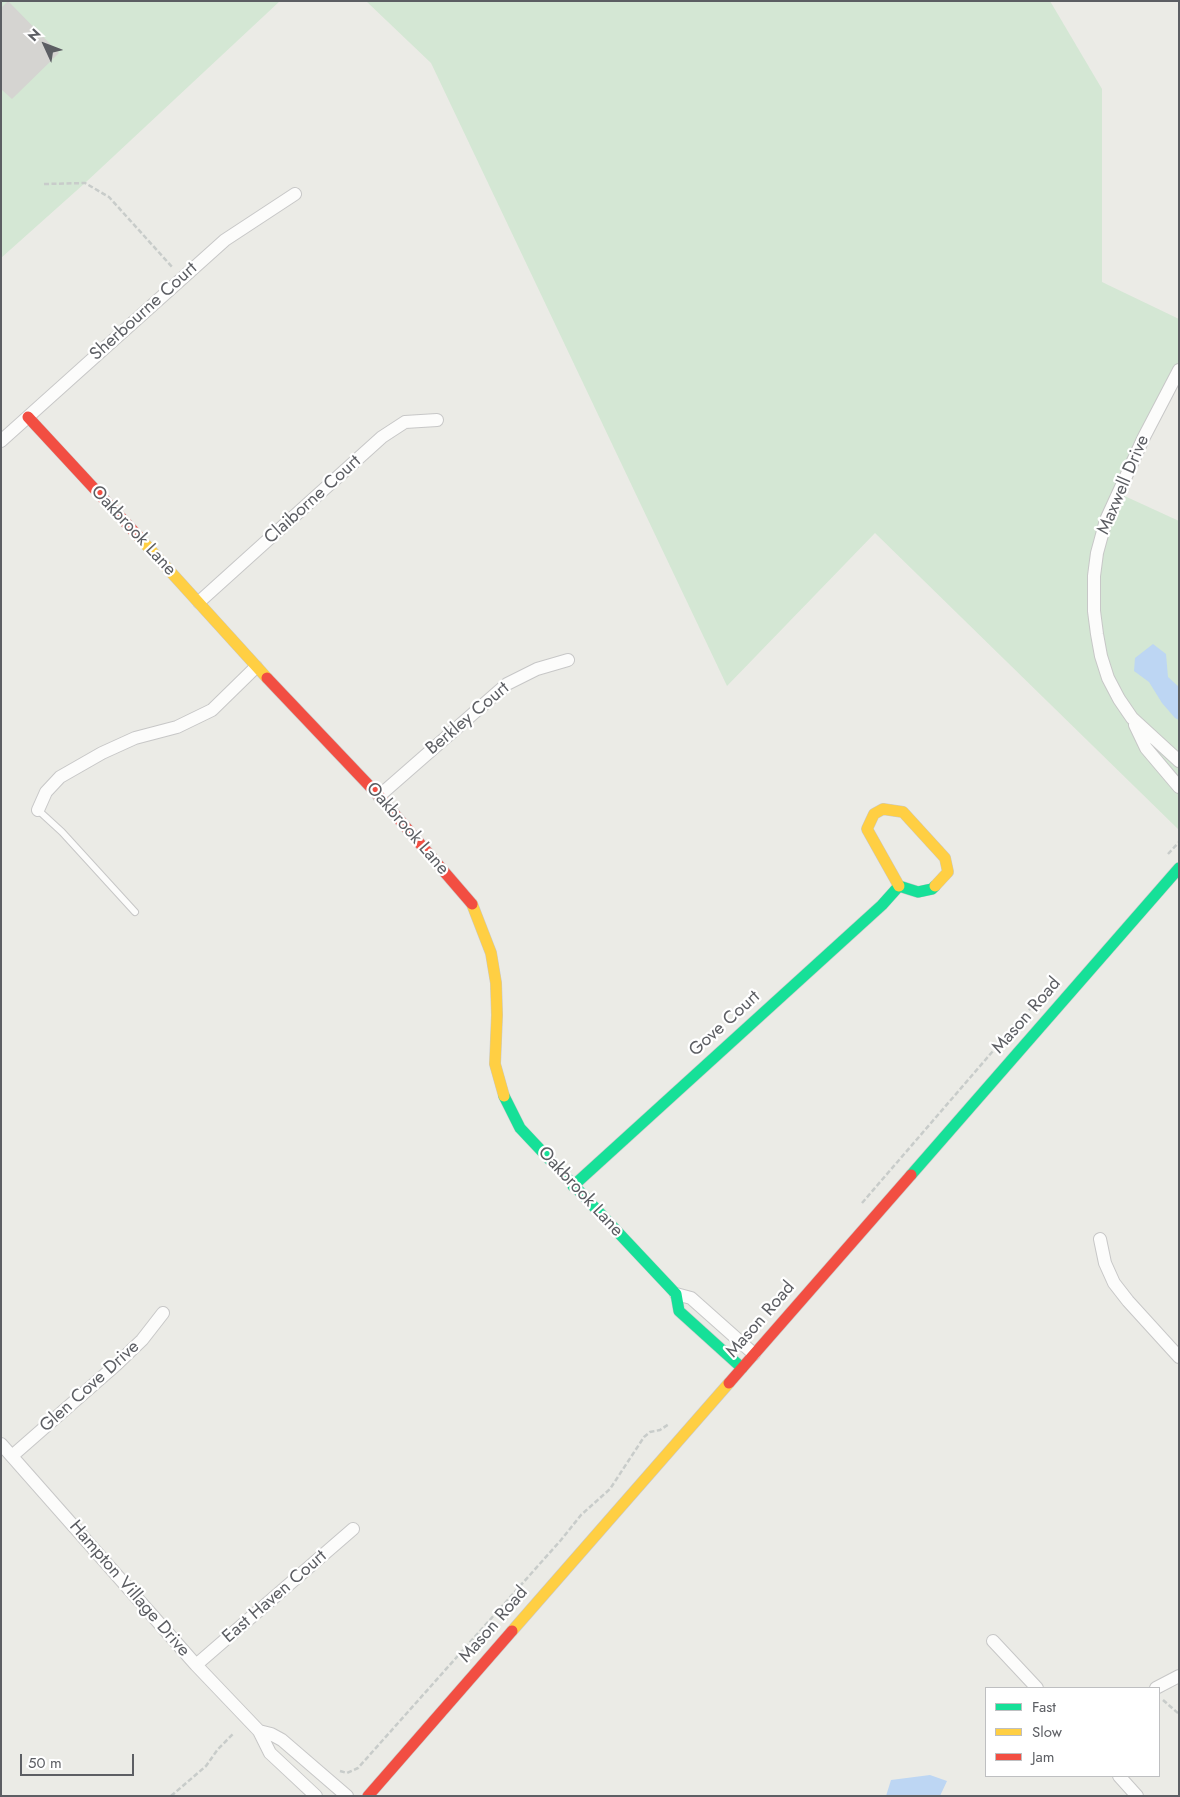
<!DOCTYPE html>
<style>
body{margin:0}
#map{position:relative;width:1180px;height:1797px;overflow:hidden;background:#ebebe6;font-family:Jost,sans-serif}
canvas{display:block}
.frame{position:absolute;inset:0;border:2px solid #5c5e63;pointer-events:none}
.legend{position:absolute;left:985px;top:1687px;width:175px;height:90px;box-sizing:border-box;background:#fff;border:1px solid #bebfc1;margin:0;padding:6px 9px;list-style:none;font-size:15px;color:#5c5e63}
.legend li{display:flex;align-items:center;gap:10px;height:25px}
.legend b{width:25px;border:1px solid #bebfc1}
.north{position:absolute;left:20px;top:20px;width:50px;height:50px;-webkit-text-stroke:4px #fff;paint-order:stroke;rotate:313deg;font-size:14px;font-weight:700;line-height:20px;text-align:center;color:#5c5e63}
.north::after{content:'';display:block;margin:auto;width:18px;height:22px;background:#5c5e63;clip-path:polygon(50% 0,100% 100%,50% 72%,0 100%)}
.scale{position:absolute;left:20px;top:1754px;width:114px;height:22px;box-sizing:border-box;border:2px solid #5c5e63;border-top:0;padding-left:6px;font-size:15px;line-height:18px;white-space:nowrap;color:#5c5e63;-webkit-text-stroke:4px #fff;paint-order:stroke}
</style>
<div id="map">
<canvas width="1180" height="1797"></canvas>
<div class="frame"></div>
<ul class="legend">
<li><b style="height:6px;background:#16e098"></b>Fast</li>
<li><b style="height:6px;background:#ffcf43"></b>Slow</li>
<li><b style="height:6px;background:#f24e42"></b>Jam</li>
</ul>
<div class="north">N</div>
<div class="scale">50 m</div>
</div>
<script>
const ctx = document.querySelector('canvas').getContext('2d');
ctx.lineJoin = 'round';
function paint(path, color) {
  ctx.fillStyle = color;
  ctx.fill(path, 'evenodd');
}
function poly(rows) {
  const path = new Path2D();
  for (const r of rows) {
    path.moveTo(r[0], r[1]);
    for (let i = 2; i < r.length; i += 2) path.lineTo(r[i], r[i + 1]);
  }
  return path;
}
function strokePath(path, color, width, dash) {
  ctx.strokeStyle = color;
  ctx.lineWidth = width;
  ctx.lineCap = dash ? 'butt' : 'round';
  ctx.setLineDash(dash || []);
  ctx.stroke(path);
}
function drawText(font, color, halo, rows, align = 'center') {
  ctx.font = font + ' Jost,sans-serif';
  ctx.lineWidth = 4.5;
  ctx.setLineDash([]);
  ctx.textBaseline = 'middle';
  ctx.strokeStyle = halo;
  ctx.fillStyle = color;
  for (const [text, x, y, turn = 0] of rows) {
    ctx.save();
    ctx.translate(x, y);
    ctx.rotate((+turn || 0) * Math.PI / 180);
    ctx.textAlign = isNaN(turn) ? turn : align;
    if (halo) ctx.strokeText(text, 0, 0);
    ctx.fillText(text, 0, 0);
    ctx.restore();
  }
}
const green = poly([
 [1,1,280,1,85,183,1,258],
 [366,1,1050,1,1102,89,1102,282,1179,319,1179,370,1118,493,1179,521,1179,830,875,533,727,686,431,63]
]);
const water = poly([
 [1153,644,1166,654,1168,677,1179,687,1179,720,1175,718,1162,703,1149,682,1134,671,1135,658],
 [930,1775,947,1781,940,1796,886,1796,891,1780]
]);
const building = poly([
 [8,1,59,53,12,99,1,89,1,8]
]);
const path = poly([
 [44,184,85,183,109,197,173,268],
 [1168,854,1179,842],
 [862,1203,1018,1022,1045,993],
 [1163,1700,1179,1714],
 [340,1771,347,1773,358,1768,561,1540,581,1515,610,1489,644,1437,650,1432,660,1430,669,1424],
 [171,1796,206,1766,218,1749,233,1734]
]);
const lane = poly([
 [38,810,62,832,135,912]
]);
const street = poly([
 [1179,370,1144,437,1106,520,1097,553,1094,576,1094,611,1097,634,1101,656,1108,678,1119,699,1132,718,1179,761],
 [1,441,225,240,295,194],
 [199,602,382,437,405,422,437,420],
 [1135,725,1146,748,1179,787],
 [379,796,507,684,537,669,568,660],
 [38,810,46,792,60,777,102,753,135,738,177,727,212,710,256,667],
 [1100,1239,1105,1263,1114,1283,1128,1301,1179,1357],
 [676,1294,691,1298,754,1354],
 [1,1444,196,1665,259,1731,270,1753,316,1796],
 [12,1456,117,1364,142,1340,163,1313],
 [993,1641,1037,1688],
 [196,1665,353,1529],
 [1156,1688,1179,1676],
 [259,1731,271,1734,282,1740,347,1796],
 [1119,1776,1137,1796]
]);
const fast = poly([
 [504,1096,520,1128,676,1294,679,1311,742,1368],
 [911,1175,1179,868],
 [573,1186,882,905,899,886,918,892,932,889,935,886]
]);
const slow = poly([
 [139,537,267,678],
 [899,886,867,829,874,814,883,809,903,812,945,858,948,872,935,886],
 [472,904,491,953,496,983,497,1015,495,1064,504,1096],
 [512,1631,729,1383]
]);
const jam = poly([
 [28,417,139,537],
 [267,678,379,796,472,904],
 [729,1383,911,1175],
 [368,1796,512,1631]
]);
const streetNames = [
 ["Sherbourne Court",144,312,-42],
 ["Maxwell Drive",1124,485,-67],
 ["Claiborne Court",313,500,-42],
 ["Oakbrook Lane",133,531,47],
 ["Berkley Court",468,719,-40],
 ["Oakbrook Lane",407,829,49],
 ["Mason Road",1027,1016,-49],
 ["Gove Court",725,1024,-42],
 ["Oakbrook Lane",580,1192,47],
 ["Mason Road",761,1320,-49],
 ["Glen Cove Drive",90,1387,-42],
 ["Hampton Village Drive",129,1589,49],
 ["East Haven Court",275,1597,-41],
 ["Mason Road",494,1625,-49]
];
paint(green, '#d4e7d4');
paint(water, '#bdd6f3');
paint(building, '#d5d4d1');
strokePath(lane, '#c7c7c7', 8);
strokePath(street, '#c7c7c7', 14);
strokePath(fast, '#c8c8c8', 12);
strokePath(slow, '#c8c8c8', 12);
strokePath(jam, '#c8c8c8', 12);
strokePath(path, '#c8ccca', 2.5, [5, 2.5]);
strokePath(lane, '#fcfcfb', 6);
strokePath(street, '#fcfcfb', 12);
strokePath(fast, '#16e098', 11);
strokePath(slow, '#ffcf43', 11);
strokePath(jam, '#f24e42', 11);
drawText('18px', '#5c5e63', '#fff', streetNames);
</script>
